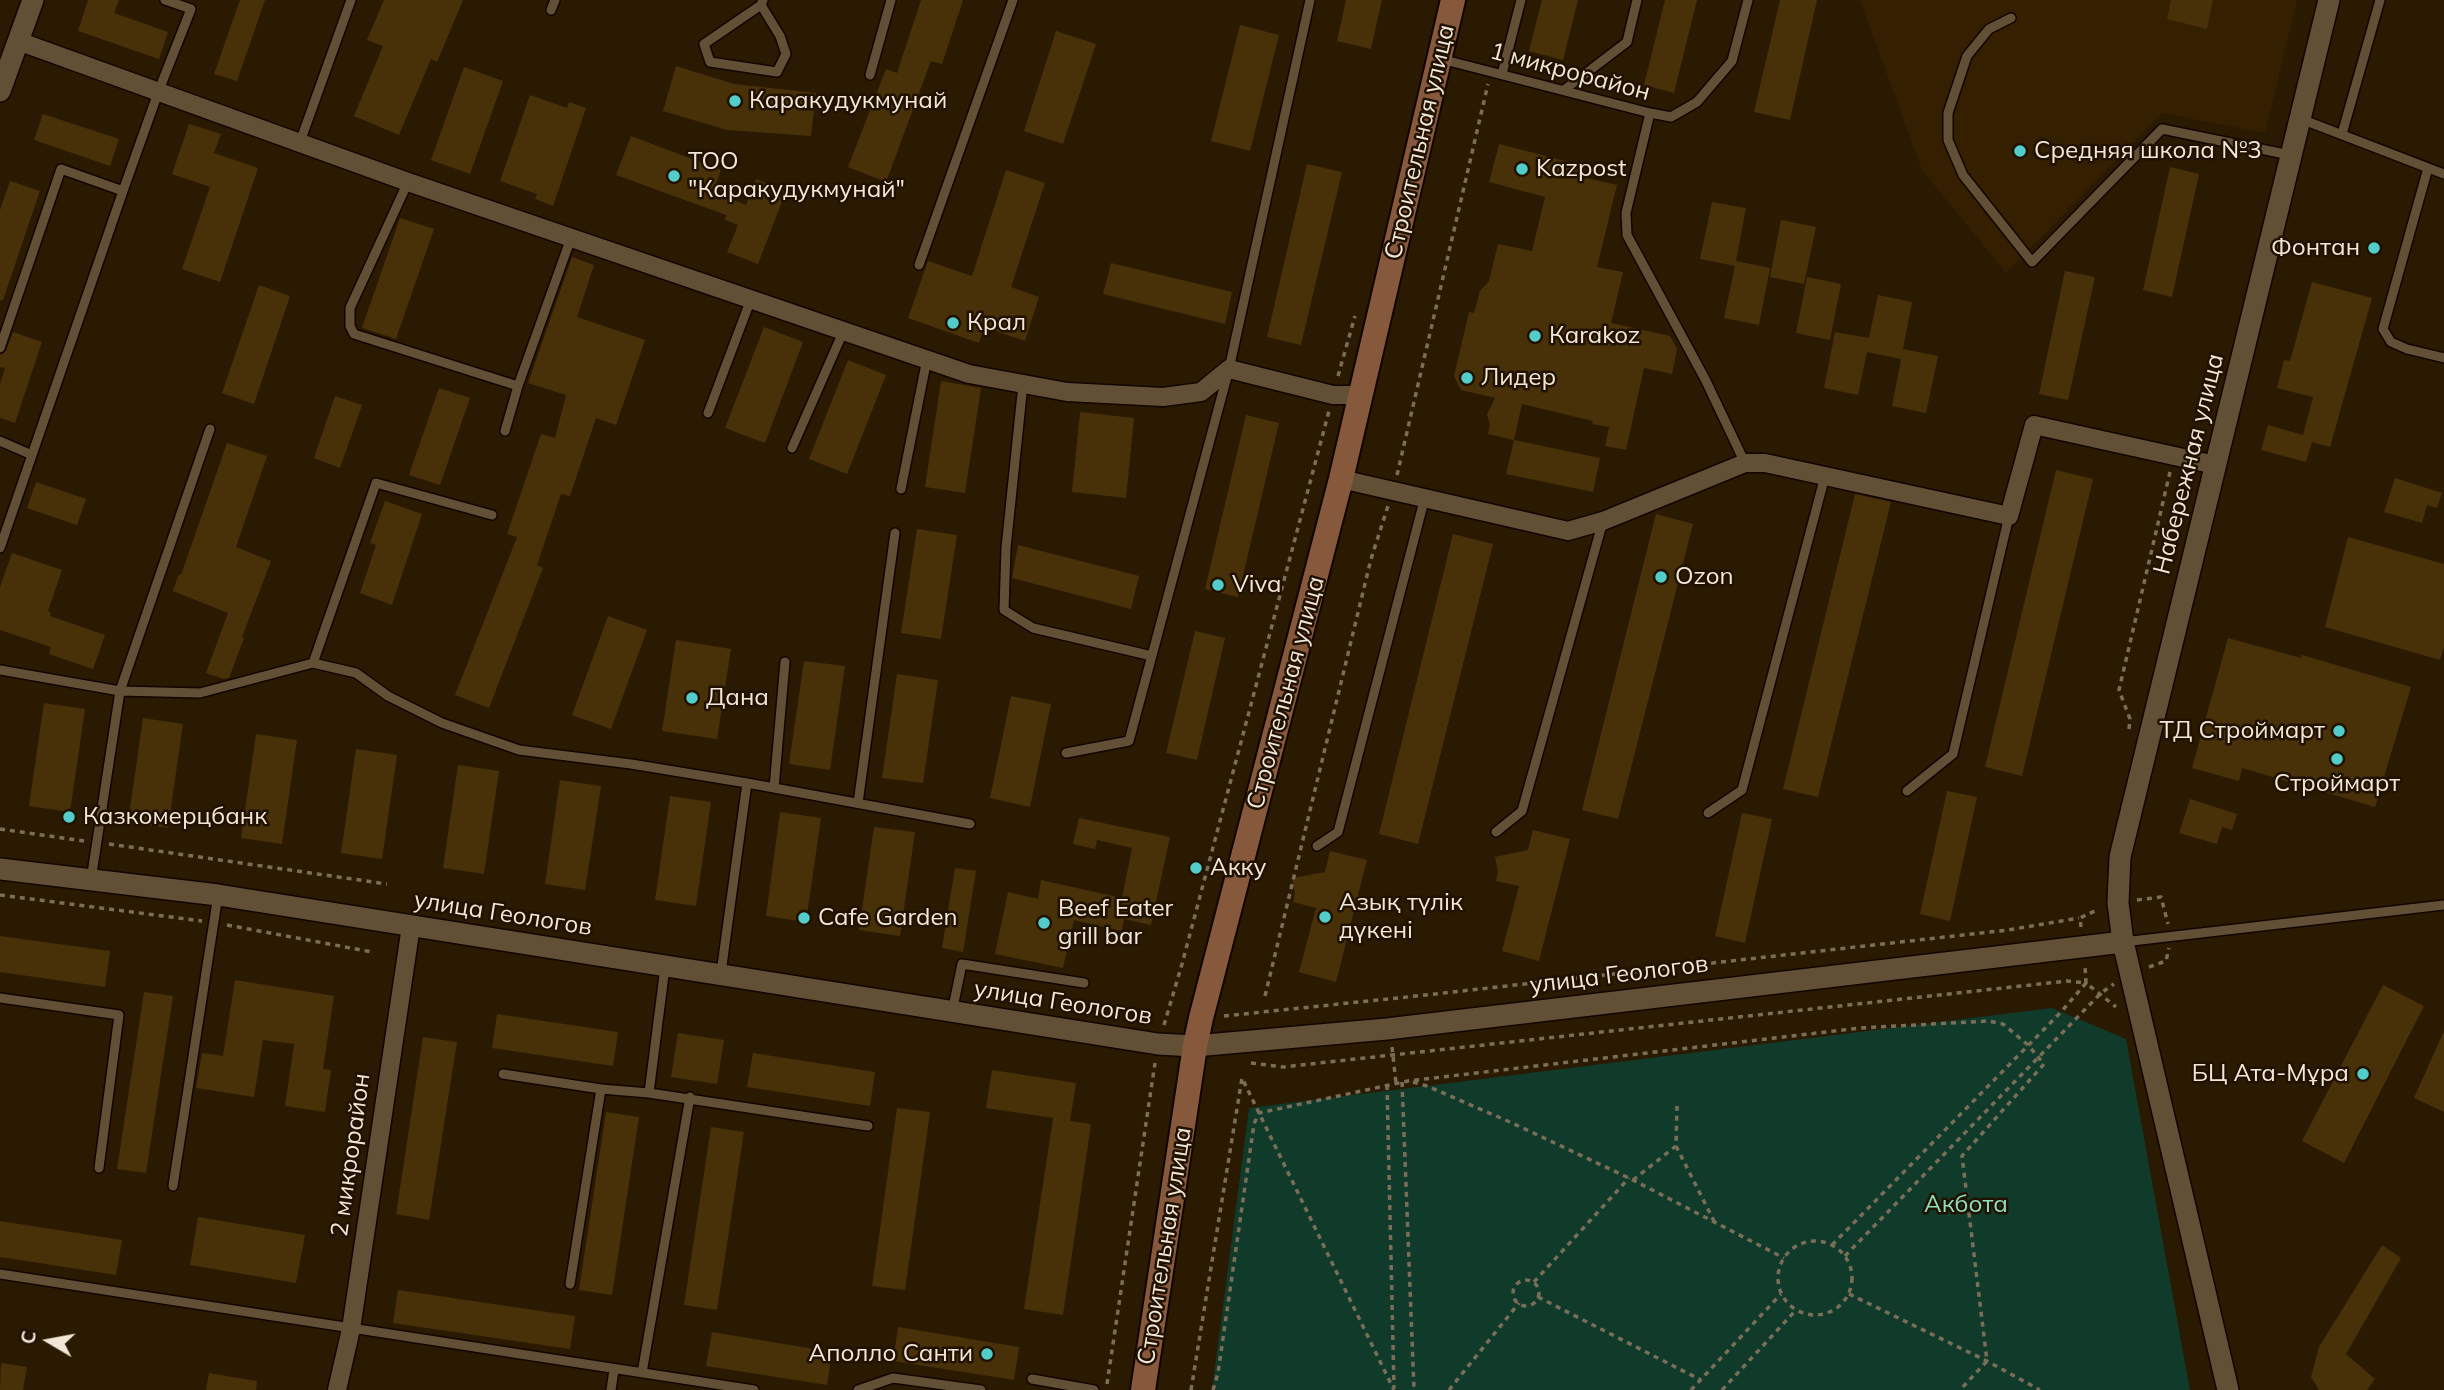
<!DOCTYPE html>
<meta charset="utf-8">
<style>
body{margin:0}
#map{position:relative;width:2444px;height:1390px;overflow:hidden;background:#2a1a02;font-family:Mulish,sans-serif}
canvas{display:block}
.north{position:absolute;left:14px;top:1306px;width:70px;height:70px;-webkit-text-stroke:5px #201100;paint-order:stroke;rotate:280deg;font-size:19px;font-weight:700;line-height:28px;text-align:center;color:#f1e6d7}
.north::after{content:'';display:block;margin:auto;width:24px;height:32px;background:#f1e6d7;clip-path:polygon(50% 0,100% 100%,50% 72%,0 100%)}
</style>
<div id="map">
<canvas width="2444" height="1390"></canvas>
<div class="north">С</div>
</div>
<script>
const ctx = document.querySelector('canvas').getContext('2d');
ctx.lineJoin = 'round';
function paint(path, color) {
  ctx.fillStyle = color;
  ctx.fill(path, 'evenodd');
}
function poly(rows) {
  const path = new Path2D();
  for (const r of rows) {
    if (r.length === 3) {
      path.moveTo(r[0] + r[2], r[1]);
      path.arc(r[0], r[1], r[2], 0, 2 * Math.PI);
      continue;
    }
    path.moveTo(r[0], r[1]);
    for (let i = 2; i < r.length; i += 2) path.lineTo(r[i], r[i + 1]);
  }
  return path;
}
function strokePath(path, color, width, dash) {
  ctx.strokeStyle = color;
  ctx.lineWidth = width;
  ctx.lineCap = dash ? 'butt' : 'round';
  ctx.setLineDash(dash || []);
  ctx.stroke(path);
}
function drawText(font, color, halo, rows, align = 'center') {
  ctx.font = font + ' Mulish,sans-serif';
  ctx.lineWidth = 5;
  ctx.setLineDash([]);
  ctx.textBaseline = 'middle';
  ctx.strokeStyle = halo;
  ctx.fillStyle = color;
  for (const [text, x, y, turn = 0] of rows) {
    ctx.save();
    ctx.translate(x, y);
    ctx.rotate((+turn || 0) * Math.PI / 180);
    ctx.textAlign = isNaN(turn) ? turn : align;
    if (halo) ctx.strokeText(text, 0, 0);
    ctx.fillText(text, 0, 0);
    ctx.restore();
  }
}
const built = poly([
 [1860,0,2297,0,2265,133,2162,113,2006,273,1922,170]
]);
const green = poly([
 [2052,1008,2126,1039,2190,1390,1212,1390,1249,1108]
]);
const building = poly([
 [88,0,119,0,114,13,168,32,159,59,78,31],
 [240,0,265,0,237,81,214,74],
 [384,0,463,0,437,62,431,59,399,135,354,116,383,46,367,40],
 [921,0,963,0,942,64,931,61,886,182,848,167,886,69,897,73],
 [1346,0,1382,0,1371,49,1337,41],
 [1542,0,1578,0,1563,60,1529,51],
 [1665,0,1697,0,1674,93,1644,85],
 [1780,0,1817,0,1790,120,1754,112],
 [2171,0,2213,0,2207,29,2167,19],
 [1240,25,1279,35,1250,151,1211,141],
 [1056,31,1096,44,1063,144,1024,131],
 [676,66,734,84,816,93,811,136,727,130,663,111],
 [464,67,503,81,470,174,431,160],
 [530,95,567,108,569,102,586,108,553,206,535,199,537,194,500,181],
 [43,114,119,139,110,166,34,140],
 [189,124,221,134,214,153,258,168,220,282,182,269,210,187,172,174],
 [631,136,721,170,713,192,746,205,756,179,786,191,758,264,727,252,738,225,725,220,726,215,616,175],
 [1499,144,1581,165,1578,176,1617,185,1597,267,1623,272,1611,323,1670,336,1677,349,1672,374,1644,368,1626,450,1605,446,1609,427,1592,424,1593,421,1522,404,1514,440,1488,434,1490,424,1487,415,1495,398,1461,390,1454,376,1469,312,1474,313,1480,291,1489,281,1498,244,1532,251,1545,197,1489,182],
 [1307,164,1342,172,1301,345,1267,337],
 [2170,167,2199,174,2172,297,2143,290],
 [1006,170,1045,183,1011,287,1039,297,1025,341,984,327,979,343,908,318,928,261,972,276],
 [10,181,40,191,3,300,0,300,0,210],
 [1712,202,1746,208,1736,261,1770,268,1759,325,1724,318,1735,266,1700,259],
 [400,218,434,229,396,339,362,328],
 [1781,220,1816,227,1804,284,1770,277],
 [572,257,594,265,577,317,645,340,616,425,596,418,570,496,561,494,537,565,543,568,489,708,455,695,517,537,507,534,541,434,555,438,566,395,528,383],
 [1111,263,1232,292,1225,324,1103,294],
 [2065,271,2095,277,2068,400,2039,394],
 [1807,277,1841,284,1830,340,1796,333],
 [2312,282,2372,298,2330,447,2312,442,2306,462,2261,450,2268,425,2303,435,2313,397,2277,388,2284,360,2290,361],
 [259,285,290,296,254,404,222,393],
 [1878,295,1912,302,1901,359,1867,352,1858,395,1824,388,1835,332,1869,338],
 [764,327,803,342,765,443,725,428],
 [13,332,42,342,15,423,0,418,0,384,5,368,0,367,0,355,6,351],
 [1903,349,1938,356,1926,413,1892,406],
 [848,360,886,375,847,474,809,459],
 [941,381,981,388,965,493,925,487],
 [439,388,470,398,440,485,409,475],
 [335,396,362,405,340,468,314,458],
 [1080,412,1134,418,1126,498,1072,492],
 [1246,415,1279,423,1238,597,1205,589],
 [1514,440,1600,458,1593,492,1506,474],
 [227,443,267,456,236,547,271,561,242,637,244,638,229,678,224,679,206,673,228,613,173,591,179,574,181,575],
 [2056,470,2093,479,2022,776,1985,767],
 [2395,478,2442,493,2437,508,2427,505,2422,523,2384,512],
 [36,482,86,499,77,525,27,508],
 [1855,494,1891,502,1818,797,1783,789],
 [385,501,422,514,392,605,360,593,376,545,370,543],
 [1656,514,1693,524,1618,819,1582,810],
 [917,529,957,535,941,639,901,633],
 [1453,534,1493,544,1418,844,1379,834],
 [2348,537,2444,564,2444,647,2440,660,2325,627],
 [1018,545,1139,576,1131,609,1012,578],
 [12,553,62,570,48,611,51,612,50,616,105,635,93,669,49,654,51,647,0,630,0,587],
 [608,616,647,630,611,729,572,715],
 [1195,631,1225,638,1197,760,1166,753],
 [2228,638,2301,658,2302,655,2411,687,2375,807,2242,768,2239,781,2192,768],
 [676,640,731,649,717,739,662,731],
 [804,661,845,666,830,770,789,764],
 [897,674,938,680,923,783,882,778],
 [1011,696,1051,704,1030,807,990,798],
 [44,703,85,709,70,812,29,806],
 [143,718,183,724,168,828,128,822],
 [256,734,297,740,282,844,241,838],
 [356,749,397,755,382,859,341,853],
 [458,765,499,771,484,874,443,868],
 [560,780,601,786,585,890,545,884],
 [1947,791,1977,797,1950,921,1920,914],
 [670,796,711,802,696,906,655,900],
 [2190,799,2237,814,2232,830,2222,827,2217,844,2179,833],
 [780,812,821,818,806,922,766,916],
 [1742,813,1772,819,1745,943,1715,936],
 [1079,818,1170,837,1151,925,1124,919,1122,931,1074,920,1063,968,995,954,1008,892,1038,899,1041,880,1122,898,1132,848,1097,840,1095,849,1073,844],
 [874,827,915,832,900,936,859,930],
 [1533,830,1570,839,1539,961,1502,951,1519,886,1496,881,1498,872,1495,857,1528,850],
 [1330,851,1367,860,1336,982,1299,972,1316,908,1293,902,1295,893,1292,878,1325,872],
 [955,868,976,871,963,952,942,948],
 [0,936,110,951,105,987,0,972],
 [235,980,334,996,323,1069,331,1070,325,1112,285,1106,294,1044,263,1040,254,1097,196,1088,202,1053,223,1056],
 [2383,985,2424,1006,2344,1163,2302,1141],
 [144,992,173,996,146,1173,117,1169],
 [497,1014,618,1032,613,1066,492,1048],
 [2444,1031,2444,1112,2414,1098],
 [678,1033,724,1040,717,1084,671,1077],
 [423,1037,457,1042,429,1220,396,1214],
 [753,1053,875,1072,870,1106,747,1087],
 [992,1070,1076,1083,1070,1121,1091,1124,1063,1315,1024,1309,1053,1118,986,1108],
 [897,1108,930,1112,905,1290,872,1286],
 [606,1112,639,1117,612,1295,579,1290],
 [711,1127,744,1132,717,1310,684,1305],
 [198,1217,305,1235,296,1283,190,1265],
 [0,1221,122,1240,116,1275,0,1257],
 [2382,1245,2401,1258,2346,1354,2375,1379,2367,1390,2319,1390,2311,1377,2319,1347],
 [398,1290,575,1316,570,1349,393,1323],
 [898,1327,1019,1347,1014,1380,893,1361],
 [712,1332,832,1352,827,1385,706,1366],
 [1,1363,27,1367,23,1390,0,1390],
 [209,1373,257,1381,256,1390,206,1390]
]);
const path = poly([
 [1338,376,1355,316],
 [1397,475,1488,84],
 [2129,729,2130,719,2119,690,2170,472],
 [0,829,84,841],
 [109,844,387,884],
 [0,895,202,921],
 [2137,900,2161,897,2168,924],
 [227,925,372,952],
 [2081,927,2080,918,2099,909],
 [2149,967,2166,961,2169,948],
 [1265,996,1371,559,1388,506],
 [1224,1016,1426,995,2008,930,2079,918],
 [1164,1025,1182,964,1329,411],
 [1392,1047,1396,1083],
 [1251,1063,1283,1067,2067,981,2086,983,2085,966],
 [1402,1082,1414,1390],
 [1413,1082,1427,1086,1510,1122,1629,1178,1784,1258],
 [1387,1085,1394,1388],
 [1676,1146,1714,1221],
 [1633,1180,1676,1146,1677,1106],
 [1815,1278,37],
 [1832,1245,2061,1012,2086,983,2116,1007],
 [1845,1256,2101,993,2114,984],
 [1526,1293,13],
 [1534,1282,1629,1178],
 [1849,1294,1987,1361,2040,1390],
 [1538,1297,1701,1380],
 [1107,1384,1155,1063],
 [1191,1390,1242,1078,1394,1390],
 [1213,1390,1218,1373,1254,1124,1259,1113,1408,1081,1860,1028,1988,1021,2003,1024,2028,1045,2044,1064,1962,1156,1987,1361,1960,1390],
 [1449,1390,1519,1303],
 [1691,1390,1781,1294],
 [1722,1390,1796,1310]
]);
const service = poly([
 [761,5,780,36,786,54,777,72,710,62,704,44,761,5,763,0],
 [551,10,555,0],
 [2011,18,1989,29,1967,56,1948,113,1948,140,1963,175,2032,262,2162,129,2290,155],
 [1441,59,1650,113,1671,117,1697,102,1732,61,1748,0],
 [1502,74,1521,0],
 [870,75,891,0],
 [1564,90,1627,42,1637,0],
 [1650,113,1626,213,1627,235,1705,379,1745,463],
 [2301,119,2444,174],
 [2342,134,2380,0],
 [300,142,351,0],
 [2428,168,2383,329,2391,342,2407,349,2444,358],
 [408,182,350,308,350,326,354,334,518,386],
 [919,265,1013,0],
 [0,348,61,169,123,191,159,90,191,9,165,0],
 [1023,384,1006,548,1004,610,1033,628,1152,656],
 [708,413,751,299],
 [505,431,518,386,571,238],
 [0,441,32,455,0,548],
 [792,448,844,330],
 [32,455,123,191],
 [901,489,927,359],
 [313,663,356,673,388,696,442,723,519,750,631,764,747,783,721,973],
 [0,670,120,691,210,429],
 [1066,753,1129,741,1229,369,1310,0],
 [747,783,970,824],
 [774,788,785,662],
 [1907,791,1953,754,2009,516],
 [858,803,895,533],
 [1708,813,1742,790,1825,476],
 [1496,832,1522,811,1603,521],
 [1317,846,1338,832,1425,497],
 [91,880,120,691,200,693,313,663,376,483,492,515],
 [2123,942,2444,905],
 [665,967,649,1093,868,1126],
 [0,998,119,1015,99,1168],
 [952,1012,962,964,1084,983],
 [503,1074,601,1089,649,1093],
 [173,1186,218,895],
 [0,1274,754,1390],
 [570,1284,601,1089],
 [642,1373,690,1097],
 [1032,1379,1094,1390],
 [611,1390,614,1370],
 [858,1390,893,1378,981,1390]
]);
const minor = poly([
 [18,41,408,182,969,374,1067,392,1163,397,1201,392,1229,369,1333,395,1361,395],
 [1341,479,1568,531,1603,521,1745,463,1765,463,2009,516,2034,425,2215,465],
 [337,1390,351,1329,411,926]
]);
const tertiary = poly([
 [0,91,33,0],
 [0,869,218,895,1158,1044,1195,1046,1387,1029,2123,942],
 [2228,1390,2123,942,2118,903,2120,857,2329,0]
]);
const secondary = poly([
 [1143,1390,1195,1046,1201,1018,1341,479,1453,0]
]);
const markers = [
 [735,101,7,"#53cdca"],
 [2020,151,7,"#53cdca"],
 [1522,169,7,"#53cdca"],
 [674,176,7,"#53cdca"],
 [2374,248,7,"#53cdca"],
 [953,323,7,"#53cdca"],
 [1535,336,7,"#53cdca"],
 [1467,378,7,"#53cdca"],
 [1661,577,7,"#53cdca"],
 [1218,585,7,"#53cdca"],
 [692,698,7,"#53cdca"],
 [2339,731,7,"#53cdca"],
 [2337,759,7,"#53cdca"],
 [69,817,7,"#53cdca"],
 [1196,868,7,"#53cdca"],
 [1325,917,7,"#53cdca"],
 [804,918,7,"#53cdca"],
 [1044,923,7,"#53cdca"],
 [2363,1074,7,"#53cdca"],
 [987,1354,7,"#53cdca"]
];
const streetNames = [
 ["1 микрорайон",1570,72,15],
 ["Строительная улица",1420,142,-77],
 ["Набережная улица",2189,464,-76],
 ["Строительная улица",1286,693,-75],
 ["улица Геологов",503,914,9],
 ["улица Геологов",1619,975,-7],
 ["улица Геологов",1063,1003,9],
 ["2 микрорайон",351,1155,-82],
 ["Строительная улица",1165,1246,-81]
];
const poiNames = [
 ["Каракудукмунай",749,101],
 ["Средняя школа №3",2034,151],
 ["ТОО",688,162],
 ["\"Каракудукмунай\"",688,190],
 ["Kazpost",1536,169],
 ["Фонтан",2360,248,"right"],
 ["Крал",967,323],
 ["Кarakoz",1549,336],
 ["Лидер",1481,378],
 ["Ozon",1675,577],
 ["Viva",1232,585],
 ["Дана",706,698],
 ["ТД Строймарт",2325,731,"right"],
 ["Строймарт",2337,784,"center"],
 ["Казкомерцбанк",83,817],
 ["Акку",1210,868],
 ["Азық түлік",1339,903],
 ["дүкені",1339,931],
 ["Beef Eater",1058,909],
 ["grill bar",1058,937],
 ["Cafe Garden",818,918],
 ["БЦ Ата-Мұра",2349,1074,"right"],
 ["Аполло Санти",973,1354,"right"]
];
const parkNames = [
 ["Акбота",1966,1205]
];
paint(built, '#342000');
paint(green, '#103b2a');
paint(building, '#483108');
strokePath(service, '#120500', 12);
strokePath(minor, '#120500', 21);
strokePath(tertiary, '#120500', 24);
strokePath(secondary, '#120500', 28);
strokePath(path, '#7b6e59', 3.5, [5, 5]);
strokePath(service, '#625036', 9);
strokePath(minor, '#625036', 18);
strokePath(tertiary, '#625036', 21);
strokePath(secondary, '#86593d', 24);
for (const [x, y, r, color] of markers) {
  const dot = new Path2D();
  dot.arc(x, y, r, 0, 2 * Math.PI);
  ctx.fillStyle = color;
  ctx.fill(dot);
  strokePath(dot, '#201100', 2.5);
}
drawText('24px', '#f1e6d7', '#201100', streetNames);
drawText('24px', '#f1e6d7', '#201100', poiNames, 'left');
drawText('24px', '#8fddb9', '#201100', parkNames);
</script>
